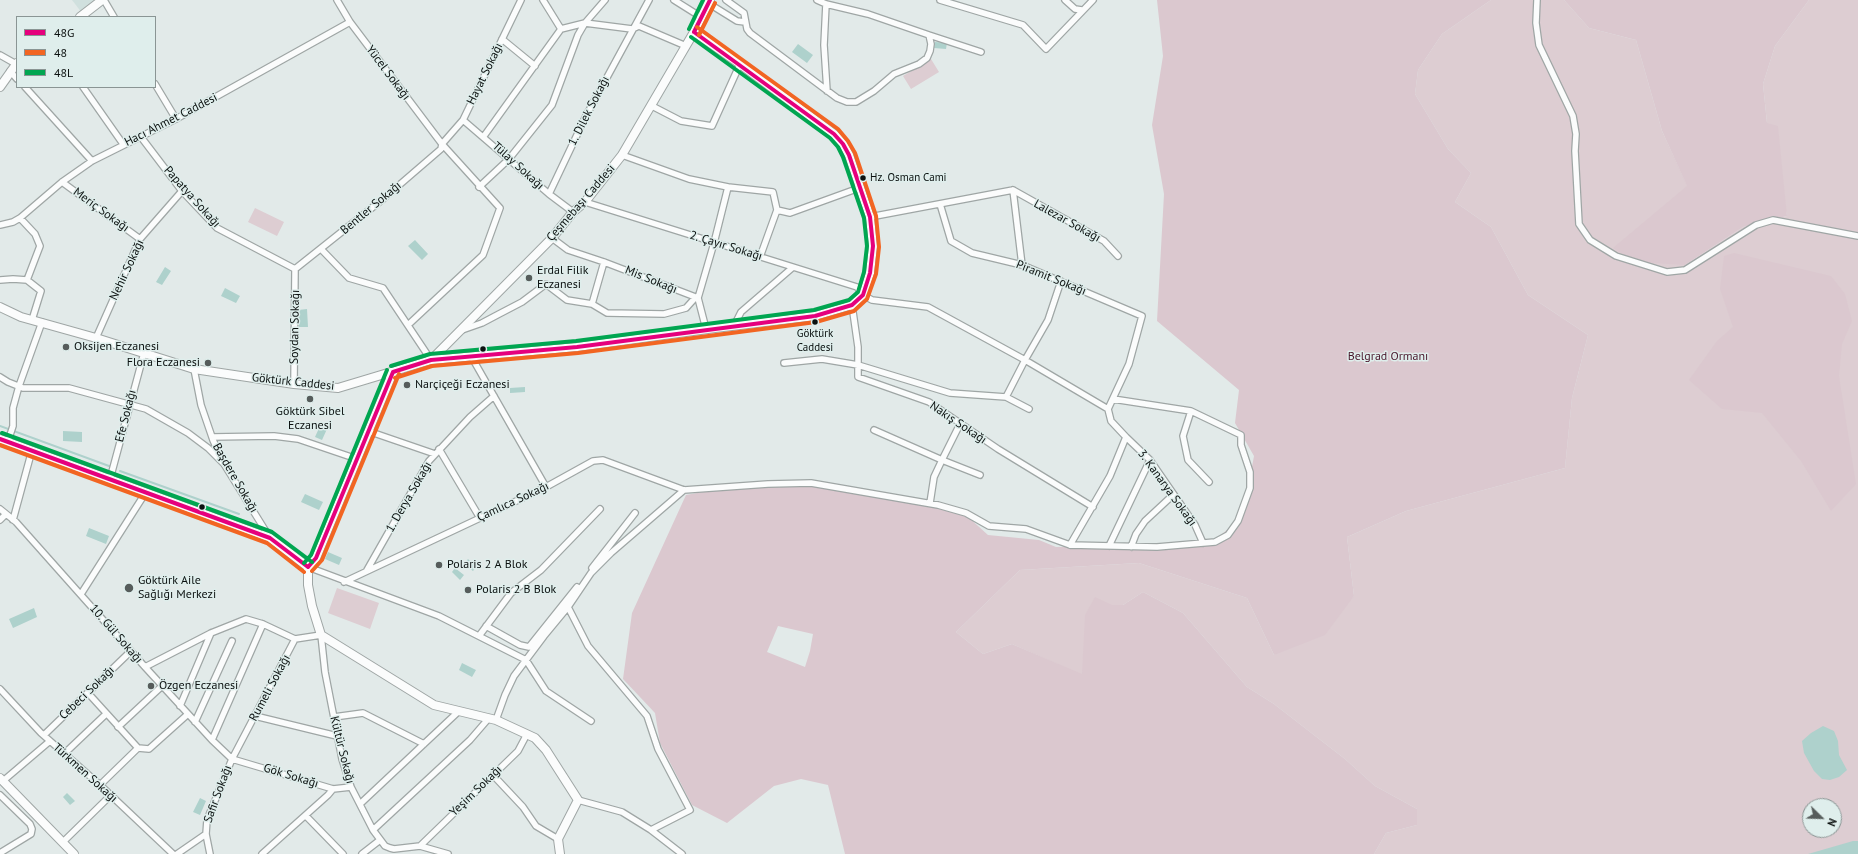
<!DOCTYPE html>
<meta charset="utf-8">
<style>
body{margin:0}
#map{position:relative;width:1858px;height:854px;overflow:hidden;background:#e2eae9;font-family:"PT Sans",sans-serif}
canvas{display:block}
.legend{position:absolute;left:16px;top:16px;width:140px;height:72px;box-sizing:border-box;background:#dfeeec;border:1px solid #8a9594;margin:0;padding:5px 7px;list-style:none;font-size:12px;color:#0b100f}
.legend li{display:flex;align-items:center;gap:8px;height:20px}
.legend b{width:20px;border:1px solid #8a9594}
.north{position:absolute;left:1802px;top:798px;width:40px;height:40px;box-sizing:border-box;background:#dfeeec;border:1px solid #8a9594;border-radius:50%;rotate:113deg;font-size:11px;font-weight:700;line-height:16px;text-align:center;color:#0b100f}
.north::after{content:'';display:block;margin:auto;width:14px;height:18px;background:#565c5b;clip-path:polygon(50% 0,100% 100%,50% 72%,0 100%)}
</style>
<div id="map">
<canvas width="1858" height="854"></canvas>
<ul class="legend">
<li><b style="height:5px;background:#e5007d"></b>48G</li>
<li><b style="height:5px;background:#f26522"></b>48</li>
<li><b style="height:5px;background:#00a651"></b>48L</li>
</ul>
<div class="north">N</div>
</div>
<script>
const ctx = document.querySelector('canvas').getContext('2d');
ctx.lineJoin = 'round';
function paint(path, color) {
  ctx.fillStyle = color;
  ctx.fill(path, 'evenodd');
}
function poly(rows) {
  const path = new Path2D();
  for (const r of rows) {
    path.moveTo(r[0], r[1]);
    for (let i = 2; i < r.length; i += 2) path.lineTo(r[i], r[i + 1]);
  }
  return path;
}
function strokePath(path, color, width, dash) {
  ctx.strokeStyle = color;
  ctx.lineWidth = width;
  ctx.lineCap = dash ? 'butt' : 'round';
  ctx.setLineDash(dash || []);
  ctx.stroke(path);
}
function drawText(font, color, halo, rows, align = 'center') {
  ctx.font = font + ' "PT Sans",sans-serif';
  ctx.lineWidth = 3;
  ctx.setLineDash([]);
  ctx.textBaseline = 'middle';
  ctx.strokeStyle = halo;
  ctx.fillStyle = color;
  for (const [text, x, y, turn = 0] of rows) {
    ctx.save();
    ctx.translate(x, y);
    ctx.rotate((+turn || 0) * Math.PI / 180);
    ctx.textAlign = isNaN(turn) ? turn : align;
    if (halo) ctx.strokeText(text, 0, 0);
    ctx.fillText(text, 0, 0);
    ctx.restore();
  }
}
const built = poly([
 [72,0,97,0,82,13]
]);
const green = poly([
 [1491,0,1564,0,1589,28,1636,40,1662,131,1688,187,1685,265,1743,227,1787,216,1767,123,1763,84,1775,46,1809,0,1858,0,1858,854,1374,854,1386,833,1417,825,1417,809,1375,786,1345,759,1274,704,1247,687,1183,613,1143,592,1123,605,1112,605,1082,675,1012,644,983,654,956,632,1020,570,1139,563,1247,598,1274,655,1354,596,1347,537,1406,511,1565,468,1572,398,1588,335,1528,295,1491,227,1455,202,1471,173,1448,149,1415,94,1418,70,1442,34],
 [1810,806,1834,806,1834,830,1810,830],
 [931,59,939,72,911,89,903,76],
 [255,208,284,222,277,236,248,222],
 [337,588,379,603,370,629,328,613]
]);
const forest = poly([
 [1157,0,1491,0,1442,34,1418,70,1415,94,1448,149,1471,173,1455,202,1491,227,1528,295,1588,335,1572,398,1565,468,1406,511,1347,537,1354,596,1325,635,1274,655,1247,598,1139,563,1020,570,956,632,983,654,1012,644,1082,674,1085,615,1095,597,1112,605,1123,605,1143,592,1183,613,1247,687,1274,704,1345,759,1375,786,1417,809,1417,825,1386,833,1374,854,845,854,828,785,801,779,774,786,727,823,692,805,660,743,655,713,623,679,632,613,686,495,742,485,814,486,920,502,967,516,988,535,1039,540,1056,547,1154,546,1216,539,1234,524,1248,488,1254,456,1235,423,1239,390,1157,321,1164,194,1152,125,1163,56],
 [778,626,813,634,810,651,805,667,767,652],
 [1564,0,1809,0,1775,46,1763,84,1767,123,1778,126,1787,216,1743,227,1685,265,1636,262,1613,248,1687,186,1662,131,1636,40,1589,28],
 [1734,253,1831,276,1845,294,1852,321,1842,344,1839,376,1856,484,1831,511,1801,461,1762,413,1722,409,1689,380,1717,341,1733,327,1720,289,1724,256]
]);
const water = poly([
 [935,42,947,43,946,49,934,48],
 [798,44,813,55,807,63,792,52],
 [415,240,428,254,422,260,408,246],
 [165,267,171,271,162,285,156,282],
 [225,288,240,296,236,303,221,296],
 [307,309,308,327,299,327,298,310],
 [525,387,525,392,510,393,510,388],
 [320,426,327,429,322,440,315,437],
 [63,431,82,432,82,442,63,441],
 [305,494,323,502,319,510,301,502],
 [89,528,109,536,106,544,86,536],
 [328,552,342,558,339,565,325,559],
 [468,559,476,567,473,571,464,564],
 [455,568,464,575,460,580,452,572],
 [34,608,37,617,13,628,9,619],
 [462,663,476,670,472,677,459,670],
 [1823,726,1834,731,1838,741,1839,755,1847,770,1839,777,1830,780,1822,779,1814,771,1804,753,1802,741,1811,733],
 [67,793,75,801,70,805,63,797],
 [200,798,206,801,200,815,193,812],
 [1853,841,1858,841,1858,854,1808,854]
]);
const stream = poly([
 [0,426,109,466],
 [120,471,239,514]
]);
const street = poly([
 [104,0,114,17],
 [337,0,350,22,442,144,500,208,483,255,408,325],
 [543,0,561,29],
 [674,0,701,17],
 [726,0,744,13,747,29,750,33,837,98,847,102,856,102,874,91,894,74,919,64,927,58,930,51,931,44,929,35,868,14,826,4,817,0],
 [940,0,1023,25,1046,49,1093,0],
 [1065,0,1075,9,1082,10],
 [1537,0,1536,23,1539,45,1573,116,1576,134,1575,151,1579,224,1590,240,1616,256,1667,272,1685,270,1756,225,1773,220,1858,236],
 [708,3,737,21,745,22],
 [826,4,824,45,827,91],
 [632,29,639,26,686,46],
 [929,35,981,52],
 [502,39,535,66],
 [0,55,16,64],
 [10,71,17,79],
 [155,84,176,119],
 [25,87,92,161],
 [83,87,123,144],
 [652,106,681,121,712,126,740,64],
 [463,120,549,194,573,212],
 [484,136,561,29,585,23,632,29],
 [141,137,182,191,217,228,295,269],
 [622,155,689,179,728,187,773,192,777,210,760,257],
 [62,182,140,239],
 [479,187,509,159,552,105,578,35,585,23,605,0],
 [1013,190,1104,241,1118,256],
 [1013,190,1022,265],
 [549,194,586,116,649,0],
 [585,202,857,287,863,295,872,300,928,307,1025,360,1108,409],
 [940,204,951,241,972,253,1022,265,1142,316,1129,364,1108,409],
 [777,210,790,213,859,188],
 [870,217,1013,190],
 [20,218,35,234,40,246,27,280],
 [0,225,13,222,20,218,62,182,92,161,176,119,350,22],
 [552,238,568,250,604,262,698,298],
 [321,249,349,278,383,288,431,360],
 [295,269,383,199,441,149,442,144,463,120,521,0],
 [0,280,13,279,27,280,41,291,32,320],
 [592,304,604,262],
 [852,305,858,347,858,377,929,402,998,449,1093,507],
 [734,326,741,312,792,268],
 [706,329,698,298,714,243,728,187],
 [462,330,482,323,499,314,522,302,546,284,567,300,592,304,607,313,664,314,686,308,695,298],
 [96,338,140,239,182,191],
 [471,356,546,487],
 [784,363,822,359,858,365,950,393,1006,397,1029,409],
 [194,369,201,405,213,440,224,464,270,538],
 [0,377,8,382,23,388,69,388,146,409,188,433,208,448,224,464],
 [294,384,295,269],
 [1006,397,1025,360,1048,320,1061,281],
 [1191,411,1183,436,1188,460,1209,482],
 [960,424,942,460,980,475],
 [874,430,942,460,934,477,930,503],
 [368,431,435,454],
 [212,437,274,436,298,439,357,459],
 [1126,437,1150,460,1195,525,1203,543],
 [8,441,13,426,13,408,19,386,42,322],
 [439,449,480,518],
 [110,479,144,353],
 [0,509,16,522,145,667,212,740,232,759,333,789,351,787],
 [0,520,6,514],
 [13,520,32,450],
 [1070,545,1110,476,1126,437,1111,421,1108,409],
 [1109,546,1150,460],
 [1131,547,1136,534,1145,521,1173,495],
 [308,567,439,616,526,660,546,691,591,721],
 [592,568,635,513],
 [367,570,429,461,470,417,494,396],
 [344,582,546,487,593,461,603,460,684,490,768,484,811,483,938,505,966,513,989,526,1026,529,1070,545,1157,547,1215,542,1228,535,1238,521,1250,488,1250,472,1241,445,1241,435,1191,411,1113,399],
 [81,594,146,492],
 [568,607,588,646,647,716,658,749,690,810,651,830,622,812,578,800],
 [486,626,520,645,529,647,577,587],
 [479,636,511,593,541,570,600,509],
 [145,667,211,633,246,619,263,624,295,639],
 [0,689,41,733,100,785,173,854],
 [88,693,138,748],
 [180,706,211,633],
 [255,716,337,736],
 [334,717,363,713,424,744],
 [496,720,505,695,514,676,544,636,568,607,591,573,611,553,684,490],
 [195,722,232,641],
 [118,727,162,686],
 [44,735,131,651],
 [212,740,263,624],
 [65,753,106,714],
 [493,775,523,807,536,826,558,839],
 [3,781,50,741],
 [100,785,138,748,149,749,188,714],
 [0,795,30,824,32,829,31,834,0,853],
 [360,804,459,711],
 [306,816,343,854],
 [373,830,470,740,489,718],
 [651,830,682,854],
 [63,842,111,795],
 [420,846,518,751,527,734],
 [177,854,206,834],
 [210,854,206,834,207,820,232,759,295,639,321,635,325,672,342,759,351,787,373,830,385,846,390,848,394,849,420,846,448,854],
 [262,854,328,795,333,789],
 [362,854,380,840]
]);
const secondary = poly([
 [80,17,102,0],
 [0,87,17,63],
 [0,307,21,317,96,338,194,369,294,384,338,388,431,360,577,347,715,328,815,316,852,305,863,295,870,273,873,246,870,217,849,155,843,144,834,134,740,64,694,32],
 [431,360,552,238,573,212,585,202,622,155,694,32,710,0],
 [0,439,270,538,308,567],
 [308,567,308,585,312,606,321,635,434,705,496,720,535,738,546,750,578,800,558,839,560,854],
 [308,567,316,558,393,372],
 [0,778,74,854]
]);
const bus1 = poly([
 [694,32,710,0],
 [393,372,431,360,577,347,815,316,852,305,863,295,870,273,873,246,870,217,849,155,843,144,834,134,694,32],
 [0,439,270,538,308,567],
 [308,567,316,558,393,372]
]);
const bus2 = poly([
 [699,35,715,3],
 [395,378,432,366,578,353,816,322,854,311,867,299,876,274,879,247,876,216,855,153,848,141,838,129,697,27],
 [0,445,267,543,304,572],
 [312,571,322,560,399,374]
]);
const bus3 = poly([
 [689,29,703,0],
 [391,366,430,354,576,341,814,310,849,300,858,292,864,272,867,246,864,218,843,157,838,147,830,138,691,37],
 [2,433,272,532,312,562],
 [304,563,311,555,387,370]
]);
const markers = [
 [863,178,3.5,"#0b100f"],
 [529,278,4,"#565c5b"],
 [815,322,3.5,"#0b100f"],
 [66,347,4,"#565c5b"],
 [483,349,3.5,"#0b100f"],
 [208,363,4,"#565c5b"],
 [407,385,4,"#565c5b"],
 [310,399,4,"#565c5b"],
 [202,507,3.5,"#0b100f"],
 [439,565,4,"#565c5b"],
 [129,588,5,"#565c5b"],
 [468,590,4,"#565c5b"],
 [151,686,4,"#565c5b"]
];
const busNames = [
 ["Hz. Osman Cami",870,178],
 ["Göktürk",815,334,"center"],
 ["Caddesi",815,348,"center"]
];
const streetNames = [
 ["Yücel Sokağı",388,73,53],
 ["Hayat Sokağı",485,74,-64],
 ["1. Dilek Sokağı",589,111,-63],
 ["Hacı Ahmet Caddesi",171,120,-27],
 ["Tülay Sokağı",518,166,42],
 ["Papatya Sokağı",192,197,48],
 ["Çeşmebaşı Caddesi",581,203,-49],
 ["Bentler Sokağı",371,208,-40],
 ["Meriç Sokağı",101,210,36],
 ["Lalezar Sokağı",1067,221,29],
 ["2. Çayır Sokağı",726,246,17],
 ["Nehir Sokağı",127,270,-65],
 ["Piramit Sokağı",1051,278,22],
 ["Mis Sokağı",651,280,22],
 ["Soydan Sokağı",295,327,-89],
 ["Göktürk Caddesi",293,382,6],
 ["Efe Sokağı",126,416,-76],
 ["Nakış Sokağı",958,423,34],
 ["Başdere Sokağı",235,478,60],
 ["3. Kanarya Sokağı",1167,488,54],
 ["1. Derya Sokağı",409,497,-60],
 ["Çamlıca Sokağı",513,502,-25],
 ["10. Gül Sokağı",116,634,49],
 ["Rumeli Sokağı",270,688,-62],
 ["Cebeci Sokağı",87,693,-44],
 ["Kültür Sokağı",342,750,76],
 ["Türkmen Sokağı",85,773,42],
 ["Gök Sokağı",291,776,17],
 ["Yeşim Sokağı",476,791,-44],
 ["Safir Sokağı",218,794,-70]
];
const poiNames = [
 ["Erdal Filik",537,271],
 ["Eczanesi",537,285],
 ["Oksijen Eczanesi",74,347],
 ["Flora Eczanesi",200,363,"right"],
 ["Narçiçeği Eczanesi",415,385],
 ["Göktürk Sibel",310,412,"center"],
 ["Eczanesi",310,426,"center"],
 ["Polaris 2 A Blok",447,565],
 ["Göktürk Aile",138,581],
 ["Sağlığı Merkezi",138,595],
 ["Polaris 2 B Blok",476,590],
 ["Özgen Eczanesi",159,686]
];
const parkNames = [
 ["Belgrad Ormanı",1388,357]
];
paint(built, '#d0e0de');
paint(green, '#ddcdd2');
paint(forest, '#dbc8cf');
paint(water, '#aed1cc');
strokePath(stream, '#aed1cc', 2);
strokePath(street, '#9fa6a5', 8);
strokePath(secondary, '#9fa6a5', 10);
strokePath(street, '#fbfcfc', 5.5);
strokePath(secondary, '#fbfcfc', 8);
strokePath(bus1, '#e5007d', 4);
strokePath(bus2, '#f26522', 4);
strokePath(bus3, '#00a651', 4);
for (const [x, y, r, color] of markers) {
  const dot = new Path2D();
  dot.arc(x, y, r, 0, 2 * Math.PI);
  ctx.fillStyle = color;
  ctx.fill(dot);
  strokePath(dot, '#dfeeec', 1.5);
}
drawText('11px', '#0b100f', '#dfeeec', busNames, 'left');
drawText('12px', '#0b100f', '#dfeeec', streetNames);
drawText('12px', '#0b100f', '#dfeeec', poiNames, 'left');
drawText('12px', '#49162b', '#dfeeec', parkNames);
</script>
